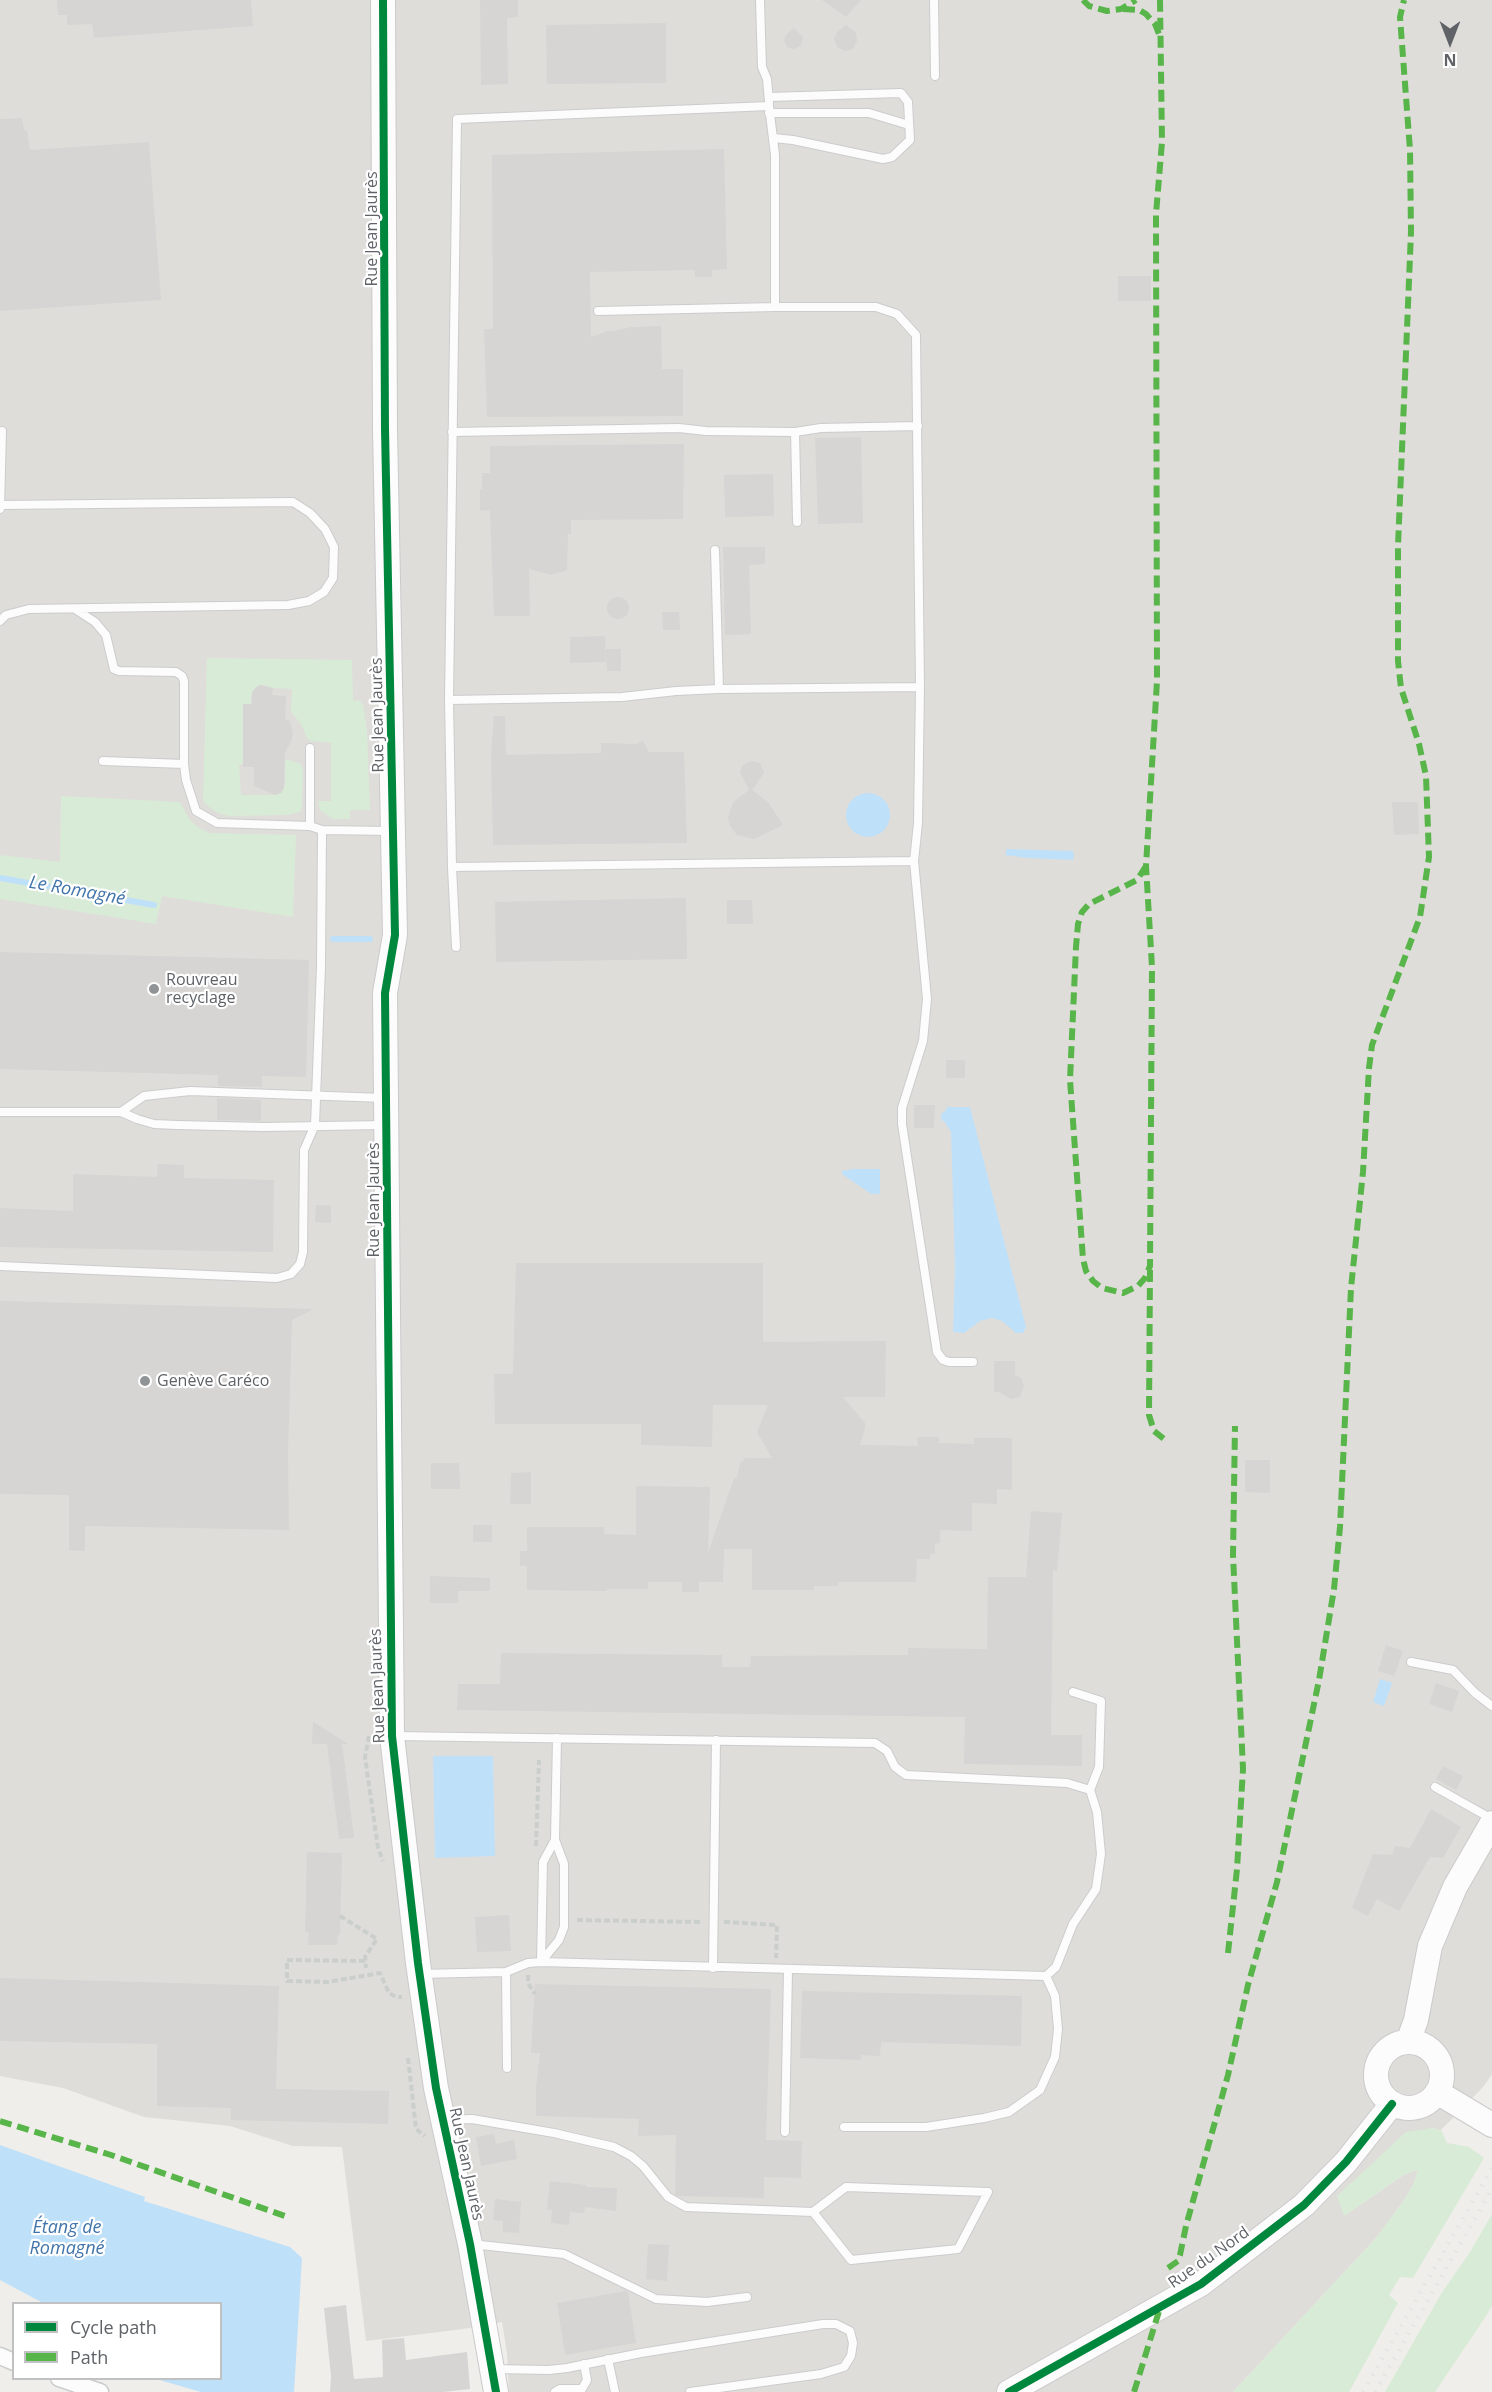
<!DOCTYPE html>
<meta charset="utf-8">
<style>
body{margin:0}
#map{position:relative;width:1492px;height:2392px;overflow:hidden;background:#efeeea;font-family:"Open Sans",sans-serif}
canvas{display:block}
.legend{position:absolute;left:12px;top:2302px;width:210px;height:78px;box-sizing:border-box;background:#fff;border:2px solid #bfc1c3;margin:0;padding:8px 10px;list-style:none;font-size:18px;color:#5f6368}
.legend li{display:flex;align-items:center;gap:12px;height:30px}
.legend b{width:30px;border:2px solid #bfc1c3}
.north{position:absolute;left:1420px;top:12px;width:60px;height:60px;-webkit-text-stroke:4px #fff;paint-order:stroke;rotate:180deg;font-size:16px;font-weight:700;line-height:24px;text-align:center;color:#5f6368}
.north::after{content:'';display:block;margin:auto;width:21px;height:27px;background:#5f6368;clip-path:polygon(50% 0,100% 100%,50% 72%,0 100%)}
</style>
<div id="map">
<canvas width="1492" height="2392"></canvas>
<ul class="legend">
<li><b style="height:8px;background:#00873e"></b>Cycle path</li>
<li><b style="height:8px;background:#58b549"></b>Path</li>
</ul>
<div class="north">N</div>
</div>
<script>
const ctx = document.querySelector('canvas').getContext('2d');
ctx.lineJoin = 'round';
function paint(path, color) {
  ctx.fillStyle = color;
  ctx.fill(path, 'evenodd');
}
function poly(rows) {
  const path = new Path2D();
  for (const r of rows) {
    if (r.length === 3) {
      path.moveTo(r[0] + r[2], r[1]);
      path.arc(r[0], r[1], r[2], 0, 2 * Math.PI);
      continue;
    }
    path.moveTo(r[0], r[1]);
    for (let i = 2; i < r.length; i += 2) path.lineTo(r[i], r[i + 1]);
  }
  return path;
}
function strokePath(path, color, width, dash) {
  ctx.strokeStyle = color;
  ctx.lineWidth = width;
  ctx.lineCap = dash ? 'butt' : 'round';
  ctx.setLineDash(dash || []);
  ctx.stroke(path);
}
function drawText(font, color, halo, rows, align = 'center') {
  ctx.font = font + ' "Open Sans",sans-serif';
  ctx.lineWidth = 4.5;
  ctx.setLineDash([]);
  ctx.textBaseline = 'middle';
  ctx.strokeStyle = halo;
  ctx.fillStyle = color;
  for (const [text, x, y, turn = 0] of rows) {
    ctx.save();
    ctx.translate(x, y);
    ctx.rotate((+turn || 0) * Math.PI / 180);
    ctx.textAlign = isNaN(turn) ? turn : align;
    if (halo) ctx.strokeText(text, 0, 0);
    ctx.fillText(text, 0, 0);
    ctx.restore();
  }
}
const industrial = poly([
 [0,0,1492,0,1492,2074,1484,2086,1441,2130,1432,2128,1338,2196,1345,2215,1405,2174,1418,2170,1414,2183,1405,2199,1376,2238,1233,2392,509,2392,507,2353,502,2322,463,2329,366,2341,342,2147,293,2146,230,2126,144,2117,63,2088,0,2076]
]);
const green = poly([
 [207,658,352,660,353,700,360,701,363,705,367,732,370,810,350,810,350,819,333,819,320,810,318,801,331,801,331,743,311,741,307,738,301,724,291,712,292,689,273,688,263,685,256,687,252,692,243,763,239,766,241,795,275,795,281,793,285,784,285,760,293,761,301,764,303,771,302,806,300,812,287,815,229,816,218,813,209,807,203,801],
 [61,796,180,802,190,820,199,828,210,833,296,835,293,917,162,896,156,924,0,899,0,855,60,862],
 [1432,2128,1441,2130,1447,2143,1469,2147,1484,2158,1413,2278,1400,2277,1389,2295,1398,2303,1349,2392,1233,2392,1376,2238,1405,2199,1414,2183,1418,2170,1405,2174,1344,2216,1337,2196,1406,2132],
 [1492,2214,1492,2306,1484,2319,1435,2392,1385,2392,1441,2294,1470,2252]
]);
const water = poly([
 [868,815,22],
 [1007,849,1073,851,1074,856,1073,860,1027,858,1005,855],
 [947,1107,970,1107,1026,1327,1023,1333,1016,1333,1002,1321,992,1318,980,1321,964,1333,953,1332,955,1267,951,1132,944,1121,941,1121,941,1113,944,1113],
 [853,1169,880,1169,880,1194,871,1194,842,1174,842,1171],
 [1380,1679,1392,1683,1384,1706,1373,1702],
 [433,1756,493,1756,495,1856,435,1858],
 [0,2145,145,2197,144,2201,290,2247,302,2258,294,2392,201,2392,156,2379,220,2378,220,2304,43,2303,0,2280]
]);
const stream = poly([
 [0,878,154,905],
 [333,939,370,939]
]);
const building = poly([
 [57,0,251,0,253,26,94,38,92,24,67,25,67,15,58,15],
 [480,0,518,0,518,17,507,18,508,84,481,85],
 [822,0,861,0,846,17],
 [666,23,666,83,547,84,546,25],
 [846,25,856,33,857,41,853,49,845,51,837,47,834,39,837,32],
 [794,28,803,37,801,46,794,49,787,47,784,40,786,35],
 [22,118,24,130,27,131,30,150,149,142,161,300,0,311,0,119],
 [724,149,727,269,712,270,712,277,695,277,695,270,590,272,591,337,608,331,613,331,632,327,661,326,662,369,683,369,683,416,487,417,484,329,493,329,492,155],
 [1118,276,1151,276,1151,301,1118,301],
 [861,437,863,523,818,524,815,438],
 [684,444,683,519,571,520,571,534,568,534,567,570,551,575,529,569,530,616,494,616,490,511,480,510,480,489,482,489,482,473,490,473,490,446],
 [773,474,774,516,725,517,724,475],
 [723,547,765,547,765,564,749,565,751,634,725,635],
 [618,608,11],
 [662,612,679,612,680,630,663,630],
 [605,636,606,662,570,663,570,637],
 [606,649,621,649,621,671,607,671],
 [259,685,273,688,272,695,286,696,285,719,290,721,293,733,292,739,285,753,284,788,281,793,275,795,254,786,254,767,243,767,243,704,252,704,252,692],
 [494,716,505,716,506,755,601,753,601,743,637,744,643,741,649,752,684,752,687,843,493,845,491,755],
 [751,761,760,763,764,773,752,790,768,802,783,825,754,839,737,835,730,826,728,818,733,802,749,790,740,772,743,765],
 [1392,802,1418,802,1419,834,1394,835],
 [686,898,687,959,496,962,495,902],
 [727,900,752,900,753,924,727,924],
 [0,952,309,960,306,1077,262,1076,262,1087,218,1086,218,1075,0,1069],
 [946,1060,965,1060,965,1078,946,1078],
 [217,1098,261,1100,261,1121,217,1120],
 [914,1105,935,1105,934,1128,914,1128],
 [158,1164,184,1165,184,1178,274,1180,273,1252,0,1247,0,1208,73,1211,73,1174,157,1177],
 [316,1205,331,1206,331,1223,315,1222],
 [516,1263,763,1263,763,1342,886,1341,885,1397,843,1397,865,1423,865,1428,860,1445,918,1446,917,1437,939,1437,939,1443,974,1444,974,1438,1012,1438,1012,1490,997,1489,997,1504,972,1503,972,1531,940,1530,940,1543,935,1544,935,1554,930,1554,930,1559,917,1559,916,1582,838,1582,838,1586,814,1586,814,1590,752,1590,752,1549,724,1549,723,1582,699,1582,699,1592,682,1592,682,1582,648,1582,648,1589,607,1589,607,1591,527,1590,527,1566,520,1566,520,1551,527,1551,527,1527,604,1527,604,1534,636,1535,636,1486,710,1487,708,1553,734,1478,737,1478,740,1463,746,1458,772,1458,757,1432,768,1405,713,1405,712,1447,641,1445,641,1424,495,1424,494,1374,513,1374],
 [0,1301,314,1309,292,1320,288,1453,289,1530,85,1526,85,1551,69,1550,69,1495,0,1494],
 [994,1361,1015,1361,1015,1375,1021,1378,1024,1386,1020,1397,1011,1399,999,1392,994,1392],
 [1245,1460,1270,1460,1270,1493,1245,1492],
 [431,1463,459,1463,460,1489,431,1489],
 [531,1472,531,1504,510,1504,511,1473],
 [1031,1511,1062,1513,1057,1571,1053,1570,1051,1735,1082,1735,1082,1766,964,1764,965,1717,457,1710,458,1684,500,1684,501,1653,722,1655,722,1667,750,1667,751,1656,908,1655,908,1648,987,1649,988,1577,1026,1577],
 [473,1525,492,1525,492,1542,473,1542],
 [430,1576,490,1578,490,1591,458,1591,458,1603,430,1603],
 [1386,1645,1403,1651,1394,1676,1378,1671],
 [1436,1683,1459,1691,1452,1712,1429,1704],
 [313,1722,348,1744,342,1744,354,1838,339,1839,327,1744,312,1744],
 [1443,1766,1463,1776,1456,1790,1436,1779],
 [1431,1809,1461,1827,1443,1858,1430,1857,1399,1911,1377,1899,1368,1916,1352,1908,1373,1854,1392,1855,1395,1846,1410,1848],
 [307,1852,342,1853,340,1935,338,1935,337,1945,308,1945,309,1933,305,1932],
 [509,1915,511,1951,477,1952,475,1917],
 [0,1978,279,1986,276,2089,389,2091,388,2124,231,2120,231,2108,157,2106,157,2044,0,2041],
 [535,1984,771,1989,766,2140,802,2141,801,2178,764,2177,764,2198,678,2196,675,2194,676,2135,638,2136,639,2119,536,2116,536,2088,540,2053,531,2053],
 [802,1991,1022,1996,1021,2046,881,2042,880,2056,861,2055,861,2060,800,2058],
 [494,2134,496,2144,514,2140,517,2159,481,2166,476,2137],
 [550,2181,586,2185,586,2187,617,2188,616,2211,585,2207,584,2213,570,2212,569,2225,551,2223,552,2210,547,2210],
 [495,2199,521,2202,519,2233,503,2232,503,2221,493,2220],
 [648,2244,669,2245,667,2281,646,2279],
 [626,2291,628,2292,636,2343,565,2355,557,2303],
 [346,2305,354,2379,383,2377,382,2340,404,2338,406,2360,467,2352,470,2389,443,2392,330,2392,331,2376,324,2308]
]);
const path = poly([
 [369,1736,365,1757,378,1848,383,1861],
 [536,1846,539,1760],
 [340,1916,377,1939,365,1957,366,1968],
 [577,1920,702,1922],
 [724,1922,777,1925,776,1958],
 [365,1961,287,1960,287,1981,328,1982,380,1973,389,1993,396,1997,402,1997],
 [528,1975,528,1983,535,1994],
 [408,2058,416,2129,425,2136]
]);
const lane = poly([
 [760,0,762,67,767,79,769,102],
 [934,0,935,76],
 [769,97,901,93,908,102,910,140,892,157,883,159,793,140,774,138],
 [769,113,869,113,909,125],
 [598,311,775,307],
 [452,432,679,428,706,431,795,432,821,428,918,426],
 [795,432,797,522],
 [0,509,2,431],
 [715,550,719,689,920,687],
 [0,621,6,615,29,609,288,605,309,601,324,592,333,578,334,547,325,529,310,513,293,502,0,505],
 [449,700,622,697,676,691,719,689],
 [310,748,310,826],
 [103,761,184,764],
 [322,830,390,831],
 [452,867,914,861],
 [456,947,452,867,449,700,457,119,769,106,775,155,775,307,876,307,897,314,916,335,920,687,918,823,914,861,927,999,923,1041,902,1108,902,1124,937,1352,943,1360,949,1362,973,1362],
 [0,1112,121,1112,137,1119,154,1124,177,1125,263,1127,384,1125],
 [121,1112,144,1096,190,1091,384,1098],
 [0,1266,277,1278,291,1274,300,1264,303,1252,304,1150,315,1125,321,966,322,830,310,826,217,823,196,811,186,780,184,764,184,681,182,676,176,672,119,671,114,669,106,635,95,622,75,609],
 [1411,1662,1453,1670,1475,1693,1492,1706],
 [1073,1692,1101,1701,1099,1767,1090,1790],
 [395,1736,875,1743,887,1751,895,1767,906,1775,1067,1783,1090,1790,1097,1812,1101,1854,1096,1889,1073,1924,1056,1967,1046,1976,541,1962,528,1963,506,1972,420,1974],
 [1435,1787,1492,1819],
 [555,1840,564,1864,564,1927,559,1940,541,1962,543,1862,555,1840],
 [555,1840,557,1738],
 [713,1968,716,1740],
 [506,1972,507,2068],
 [446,2120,472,2119,554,2133,614,2147,631,2156,643,2166,668,2197,686,2207,813,2212,846,2187,988,2192,958,2249,851,2260,813,2212],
 [844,2127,926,2127,984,2118,1009,2112,1040,2090,1055,2057,1058,2029,1055,1996,1046,1976],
 [785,2132,788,1970],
 [471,2244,564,2254,656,2299,707,2302,747,2297],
 [608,2359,615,2392],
 [493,2369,549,2370,567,2368,641,2353,823,2324,836,2324,850,2331,853,2343,851,2356,844,2367,821,2374,690,2392],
 [555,2392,560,2389,582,2389,587,2380,584,2364]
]);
const street = poly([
 [0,2356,14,2362],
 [59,2378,100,2392]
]);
const secondary = poly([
 [383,0,385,429,395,935,385,993,392,1736,418,1963,436,2088,470,2244,496,2392],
 [1408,2042,1416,2020,1430,1946,1455,1887,1492,1823],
 [1409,2075,33],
 [1437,2092,1492,2125],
 [1009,2392,1201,2284,1304,2205,1346,2162,1392,2104]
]);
const rail = poly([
 [1363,2392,1492,2168],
 [1375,2392,1492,2189]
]);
const quiet = poly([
 [1083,0,1089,6,1107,11,1121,9,1136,0],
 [1123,9,1139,10,1146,14,1155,24,1159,34],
 [1146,866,1137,880,1089,904,1082,912,1078,924,1076,947,1070,1080,1083,1259,1086,1271,1093,1281,1102,1288,1123,1293,1138,1286,1145,1278,1150,1266,1152,967,1146,866,1157,681,1156,214,1162,142,1160,0],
 [1150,1270,1149,1415,1154,1431,1164,1439],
 [1228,1953,1237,1869,1243,1769,1233,1555,1235,1426],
 [0,2121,111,2155,288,2217],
 [1168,2268,1178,2261,1180,2255,1186,2226,1228,2075,1248,1985,1277,1882,1319,1680,1334,1589,1340,1527,1351,1288,1363,1172,1369,1068,1372,1045,1420,917,1429,857,1426,776,1419,744,1401,688,1398,661,1398,546,1411,232,1410,150,1400,17,1404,0],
 [1134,2392,1160,2308]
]);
const cycleway = poly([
 [383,0,385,429,395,935,385,993,392,1736,418,1963,436,2088,470,2244,496,2392],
 [1009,2392,1201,2284,1304,2205,1346,2162,1392,2104]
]);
const markers = [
 [154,989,6,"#919496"],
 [145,1381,6,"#919496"]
];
const streetNames = [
 ["Rue Jean Jaurès",372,229,-90],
 ["Rue Jean Jaurès",378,715,-91],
 ["Rue Jean Jaurès",374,1200,-90],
 ["Rue Jean Jaurès",378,1686,-92],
 ["Rue Jean Jaurès",466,2164,78],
 ["Rue du Nord",1209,2258,-35]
];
const poiNames = [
 ["Rouvreau",166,980],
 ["recyclage",166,998],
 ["Genève Caréco",157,1381]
];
const waterNames = [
 ["Le Romagné",77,891,10],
 ["Étang de",67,2228],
 ["Romagné",67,2249]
];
paint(industrial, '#dfddda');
paint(green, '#d8ebd6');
paint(water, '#bfe0f9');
strokePath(stream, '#bfe0f9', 6);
paint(building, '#d6d5d3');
strokePath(lane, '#cbcccc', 10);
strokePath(street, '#cbcccc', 19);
strokePath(secondary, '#cacacb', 26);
strokePath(path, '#cacfcc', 4, [6, 3]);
strokePath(lane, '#fdfcfc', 8);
strokePath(street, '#fdfcfc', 16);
strokePath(secondary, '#fdfcfc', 24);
strokePath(rail, '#e4e4e4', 4.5, [1.5, 8]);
strokePath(quiet, '#58b549', 6, [12, 6]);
strokePath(cycleway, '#00873e', 8);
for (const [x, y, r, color] of markers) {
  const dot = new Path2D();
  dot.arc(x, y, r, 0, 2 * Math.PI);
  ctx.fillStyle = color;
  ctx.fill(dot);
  strokePath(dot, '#fff', 2);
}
drawText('16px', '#5f6368', '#fff', streetNames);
drawText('16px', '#5f6368', '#fff', poiNames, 'left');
drawText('italic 18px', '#4174aa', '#fff', waterNames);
</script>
